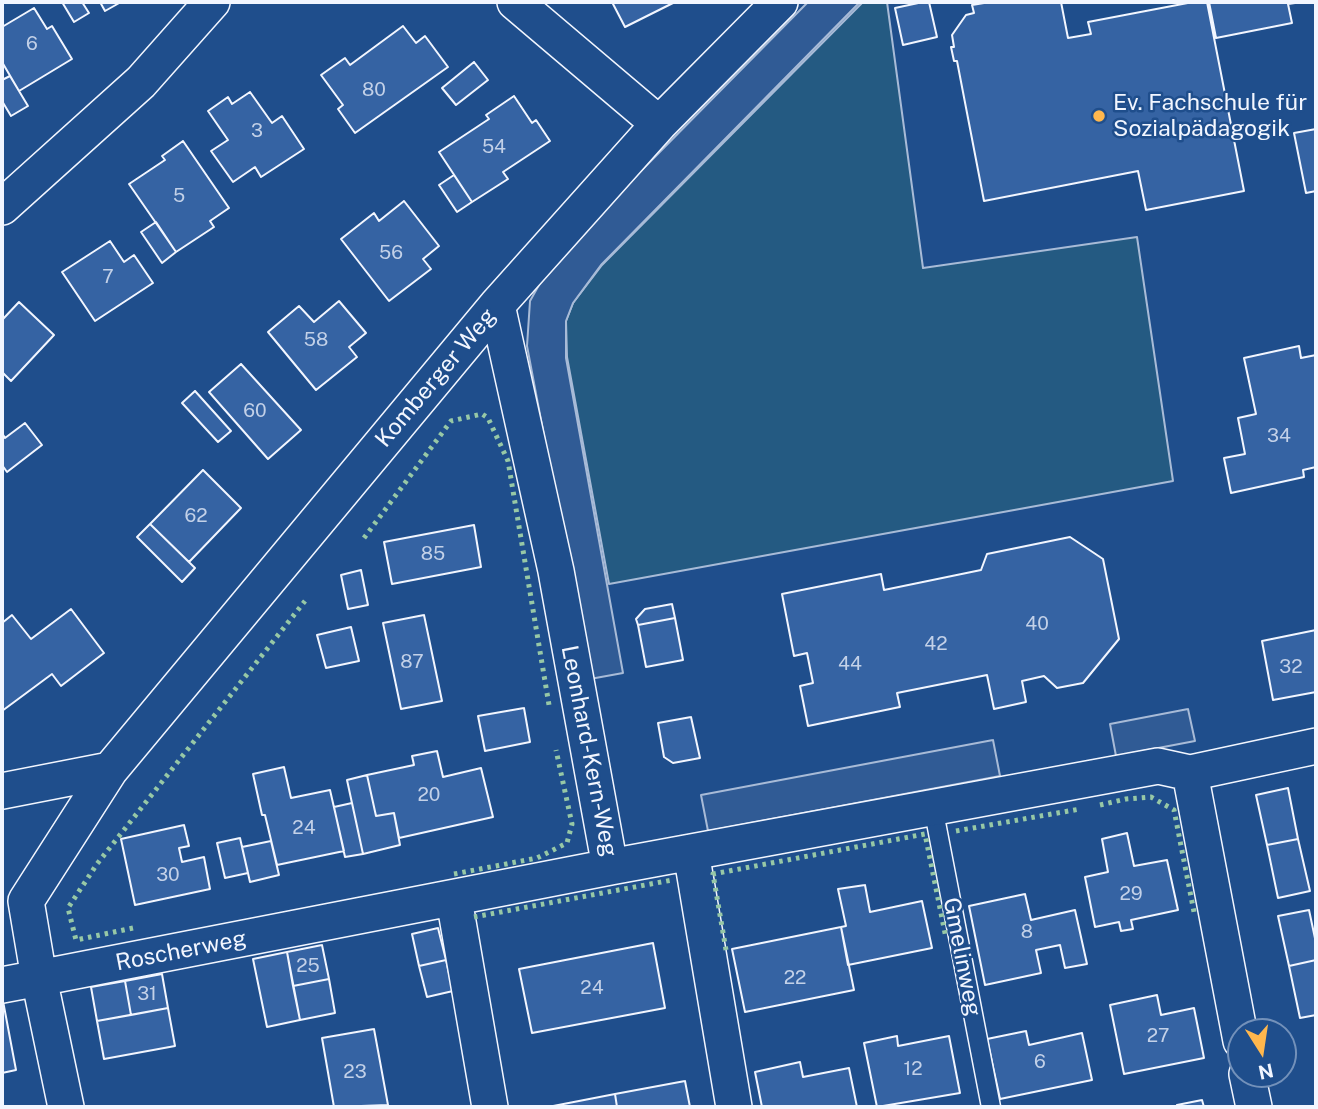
<!DOCTYPE html>
<meta charset="utf-8">
<style>
body{margin:0}
#map{position:relative;width:1318px;height:1109px;overflow:hidden;background:#1f4e8c;font-family:"Public Sans",sans-serif}
canvas{display:block}
.frame{position:absolute;inset:0;border:4px solid #f2f6ff;pointer-events:none}
.north{position:absolute;left:1227px;top:1018px;width:70px;height:70px;box-sizing:border-box;background:#1f4e8c;border:2px solid #7391ba;border-radius:50%;rotate:168deg;font-size:19px;font-weight:700;line-height:28px;text-align:center;color:#f2f6ff}
.north::after{content:'';display:block;margin:auto;width:24px;height:32px;background:#ffb74d;clip-path:polygon(50% 0,100% 100%,50% 72%,0 100%)}
</style>
<div id="map">
<canvas width="1318" height="1109"></canvas>
<div class="frame"></div>
<div class="north">N</div>
</div>
<script>
const ctx = document.querySelector('canvas').getContext('2d');
ctx.lineJoin = 'round';
function paint(path, color) {
  ctx.fillStyle = color;
  ctx.fill(path, 'evenodd');
}
function poly(rows) {
  const path = new Path2D();
  for (const r of rows) {
    path.moveTo(r[0], r[1]);
    for (let i = 2; i < r.length; i += 2) path.lineTo(r[i], r[i + 1]);
  }
  return path;
}
function strokePath(path, color, width, dash) {
  ctx.strokeStyle = color;
  ctx.lineWidth = width;
  ctx.lineCap = dash ? 'butt' : 'round';
  ctx.setLineDash(dash || []);
  ctx.stroke(path);
}
function drawText(font, color, halo, rows, align = 'center') {
  ctx.font = font + ' "Public Sans",sans-serif';
  ctx.lineWidth = 5;
  ctx.setLineDash([]);
  ctx.textBaseline = 'middle';
  ctx.strokeStyle = halo;
  ctx.fillStyle = color;
  for (const [text, x, y, turn = 0] of rows) {
    ctx.save();
    ctx.translate(x, y);
    ctx.rotate((+turn || 0) * Math.PI / 180);
    ctx.textAlign = isNaN(turn) ? turn : align;
    if (halo) ctx.strokeText(text, 0, 0);
    ctx.fillText(text, 0, 0);
    ctx.restore();
  }
}
const green = poly([
 [863,2,887,2,923,268,1137,237,1173,481,609,584,567,357,566,321,573,303,602,265,863,2]
]);
const parking = poly([
 [808,2,860,2,601,265,573,303,566,321,566,358,623,673,590,679,527,346,530,301,553,260,808,2],
 [1188,709,1195,741,1116,756,1110,724,1188,709],
 [993,740,1000,776,708,831,701,795,993,740]
]);
const building = poly([
 [62,2,82,2,89,13,74,22,62,2],
 [100,2,121,2,105,11,100,2],
 [612,2,675,2,625,27,612,2],
 [923,2,929,2,937,37,903,45,895,8,923,2],
 [990,2,1061,2,1068,38,1091,34,1088,22,1193,2,1207,2,1244,191,1146,210,1138,171,984,201,957,61,954,61,951,47,954,47,952,35,966,15,974,13,972,5,990,2],
 [1209,2,1302,2,1288,4,1292,23,1216,38,1209,2],
 [34,8,47,29,52,26,72,59,19,91,2,62,2,27,34,8],
 [403,26,416,43,425,36,448,67,355,133,338,109,343,105,321,75,345,58,350,65,403,26],
 [474,62,488,80,456,105,442,88,474,62],
 [10,76,28,106,11,116,2,101,2,80,10,76],
 [250,92,272,123,282,116,304,149,261,177,255,167,233,182,211,151,228,140,208,111,228,97,232,104,250,92],
 [514,96,532,123,536,120,550,141,503,172,508,179,472,202,439,152,489,119,486,115,514,96],
 [1316,129,1316,191,1306,193,1294,133,1316,129],
 [183,141,229,208,210,221,214,227,176,252,129,184,165,160,162,156,183,141],
 [454,175,472,202,457,212,439,185,454,175],
 [404,201,439,246,423,259,431,269,389,301,341,239,374,213,379,221,404,201],
 [156,222,176,252,162,263,141,232,156,222],
 [110,241,124,262,134,255,153,283,95,321,62,272,110,241],
 [339,301,366,333,349,347,357,357,316,390,268,332,299,306,314,322,339,301],
 [19,302,54,335,11,381,2,372,2,317,3,319,19,302],
 [1299,346,1301,358,1316,355,1316,467,1303,470,1304,477,1231,493,1224,458,1245,454,1238,418,1256,414,1244,358,1299,346],
 [241,364,301,430,268,459,209,392,241,364],
 [195,391,231,431,218,442,182,403,195,391],
 [25,423,42,445,7,472,2,465,2,433,5,438,25,423],
 [203,470,241,508,189,562,150,524,203,470],
 [150,524,195,568,182,582,137,537,150,524],
 [474,525,481,567,392,584,384,542,474,525],
 [1070,537,1103,559,1119,639,1083,683,1057,688,1044,676,1022,681,1026,702,994,709,987,675,897,693,900,707,808,726,800,686,813,683,807,653,794,656,782,594,881,574,884,590,981,570,987,554,1070,537],
 [361,570,368,605,348,609,341,575,361,570],
 [672,604,675,618,638,625,636,619,645,609,672,604],
 [71,609,104,653,61,686,52,674,2,711,2,623,12,615,31,639,71,609],
 [424,615,442,701,401,709,383,623,424,615],
 [675,618,683,660,646,667,638,625,675,618],
 [351,627,359,661,326,668,317,635,351,627],
 [1316,630,1316,692,1273,700,1262,641,1316,630],
 [524,708,530,742,485,751,478,716,524,708],
 [691,717,700,758,673,763,664,757,658,723,691,717],
 [437,751,443,777,481,768,493,817,399,838,394,813,376,816,367,775,414,765,412,756,437,751],
 [284,767,291,798,330,790,344,851,277,865,265,815,262,815,253,774,284,767],
 [367,775,376,816,394,813,400,845,363,854,347,780,367,775],
 [1288,788,1298,839,1267,845,1256,795,1288,788],
 [352,803,363,854,345,857,334,807,352,803],
 [184,825,189,846,179,848,182,862,204,857,210,889,135,905,121,839,184,825],
 [1127,833,1134,866,1167,860,1178,910,1131,920,1133,929,1121,931,1119,922,1095,927,1085,877,1108,872,1102,839,1127,833],
 [240,838,248,873,225,878,217,843,240,838],
 [1298,839,1310,891,1278,898,1267,845,1298,839],
 [271,841,279,875,250,882,242,847,271,841],
 [865,885,870,912,922,901,932,948,848,965,841,927,846,926,838,889,865,885],
 [1025,894,1031,920,1075,910,1087,964,1065,968,1060,945,1036,950,1041,973,985,985,969,906,1025,894],
 [1309,910,1316,943,1316,960,1289,966,1278,916,1309,910],
 [841,927,854,990,745,1012,732,949,841,927],
 [438,928,446,960,419,966,412,934,438,928],
 [653,943,665,1008,532,1033,519,969,653,943],
 [322,945,329,979,293,986,287,952,322,945],
 [287,952,300,1020,267,1027,253,959,287,952],
 [446,960,453,991,427,997,419,966,446,960],
 [1316,960,1316,1015,1300,1018,1289,966,1316,960],
 [162,974,168,1008,131,1015,125,981,162,974],
 [329,979,335,1013,300,1020,293,986,329,979],
 [125,981,131,1015,97,1021,91,987,125,981],
 [1157,995,1161,1015,1194,1008,1204,1058,1124,1074,1110,1005,1157,995],
 [3,1001,16,1070,2,1073,2,1002,3,1001],
 [168,1008,175,1046,104,1059,97,1021,168,1008],
 [374,1029,388,1105,334,1107,322,1038,374,1029],
 [1026,1031,1029,1045,1082,1033,1092,1080,1000,1099,987,1039,1026,1031],
 [897,1036,898,1046,949,1036,960,1093,877,1107,864,1043,897,1036],
 [800,1062,803,1077,849,1068,857,1107,762,1107,755,1072,800,1062],
 [685,1081,690,1107,617,1107,615,1094,685,1081],
 [615,1094,617,1107,548,1107,615,1094],
 [1202,1100,1204,1107,1178,1107,1177,1105,1202,1100]
]);
const lane = poly([
 [933,807,991,1107]
]);
const street = poly([
 [515,2,659,124],
 [2,207,141,82,212,2],
 [497,305,556,571,610,867,1158,766,1190,773,1241,1041],
 [1190,773,1316,746],
 [2,791,110,770],
 [691,852,734,1107],
 [454,899,490,1107],
 [2,985,39,978,26,901,110,770,497,305,659,124,780,2],
 [1247,1074,1254,1107],
 [66,1107,39,978,610,867]
]);
const hedge = poly([
 [364,538,451,421,482,414,488,418,508,461,549,705],
 [1100,805,1126,799,1151,797,1174,810,1194,912],
 [956,831,1080,809],
 [454,874,537,858,567,843,572,824,556,750],
 [474,917,672,880],
 [133,928,76,940,68,908,97,864,305,601],
 [726,950,713,874,925,834,946,938]
]);
const markers = [
 [1099,116,7,"#ffb74d"]
];
const numberNames = [
 ["6",32,44],
 ["80",374,90],
 ["3",257,131],
 ["54",494,147],
 ["5",179,196],
 ["56",391,253],
 ["7",108,277],
 ["58",316,340],
 ["60",255,411],
 ["34",1279,436],
 ["62",196,516],
 ["85",433,554],
 ["40",1037,624],
 ["42",936,644],
 ["87",412,662],
 ["44",850,664],
 ["32",1291,667],
 ["20",429,795],
 ["24",304,828],
 ["30",168,875],
 ["29",1131,894],
 ["8",1027,932],
 ["25",308,966],
 ["22",795,978],
 ["24",592,988],
 ["31",147,994],
 ["27",1158,1036],
 ["6",1040,1062],
 ["12",913,1069],
 ["23",355,1072]
];
const poiNames = [
 ["Ev. Fachschule für",1113,103],
 ["Sozialpädagogik",1113,129]
];
const streetNames = [
 ["Komberger Weg",436,378,-50],
 ["Leonhard-Kern-Weg",589,751,79],
 ["Roscherweg",181,951,-11],
 ["Gmelinweg",962,957,79]
];
paint(green, '#245a82');
strokePath(green, '#a8bbd7', 2);
paint(parking, '#305b95');
strokePath(parking, '#a8bbd7', 2);
paint(building, '#3563a3');
strokePath(building, '#f2f6ff', 2);
strokePath(lane, '#f2f6ff', 21);
strokePath(street, '#f2f6ff', 38);
strokePath(lane, '#1f4e8c', 18);
strokePath(street, '#1f4e8c', 35);
strokePath(hedge, '#97c8a6', 5, [3.5, 5]);
for (const [x, y, r, color] of markers) {
  const dot = new Path2D();
  dot.arc(x, y, r, 0, 2 * Math.PI);
  ctx.fillStyle = color;
  ctx.fill(dot);
  strokePath(dot, '#1f4e8c', 2.5);
}
drawText('19px', '#c3d1e8', null, numberNames);
drawText('23px', '#f2f6ff', '#1f4e8c', poiNames, 'left');
drawText('23px', '#f2f6ff', '#1f4e8c', streetNames);
</script>
